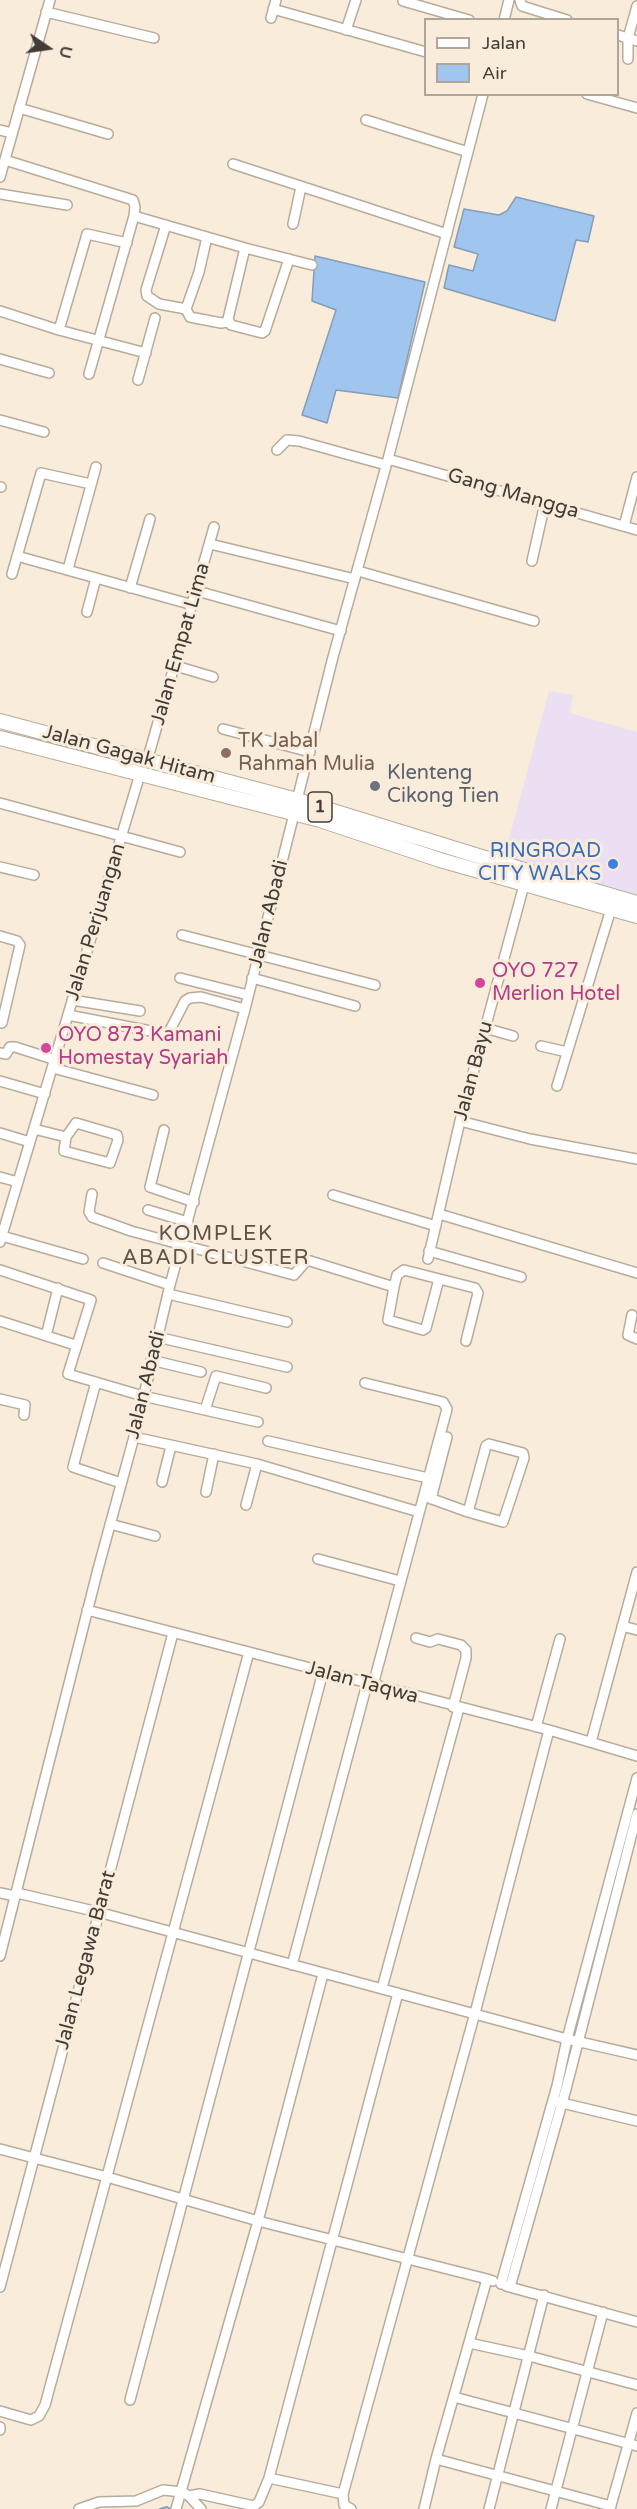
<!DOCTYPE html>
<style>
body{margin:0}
#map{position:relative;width:637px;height:2509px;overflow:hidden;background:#f9ecdb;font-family:"Varela Round",sans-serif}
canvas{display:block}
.legend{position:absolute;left:424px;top:18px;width:195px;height:78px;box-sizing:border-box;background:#f9ecdb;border:2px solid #afa699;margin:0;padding:8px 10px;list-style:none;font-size:18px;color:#413c35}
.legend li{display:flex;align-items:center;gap:12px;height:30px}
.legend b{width:30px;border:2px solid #afa699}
.north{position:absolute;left:18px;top:18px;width:60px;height:60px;-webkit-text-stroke:4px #f9ecdb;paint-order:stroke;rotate:103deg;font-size:16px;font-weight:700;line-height:24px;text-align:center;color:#413c35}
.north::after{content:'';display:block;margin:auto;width:21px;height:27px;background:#413c35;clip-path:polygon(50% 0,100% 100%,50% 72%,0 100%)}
</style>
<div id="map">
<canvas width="637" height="2509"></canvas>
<ul class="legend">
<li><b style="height:8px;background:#fff"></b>Jalan</li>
<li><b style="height:16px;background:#a0c6f0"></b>Air</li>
</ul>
<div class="north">U</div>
</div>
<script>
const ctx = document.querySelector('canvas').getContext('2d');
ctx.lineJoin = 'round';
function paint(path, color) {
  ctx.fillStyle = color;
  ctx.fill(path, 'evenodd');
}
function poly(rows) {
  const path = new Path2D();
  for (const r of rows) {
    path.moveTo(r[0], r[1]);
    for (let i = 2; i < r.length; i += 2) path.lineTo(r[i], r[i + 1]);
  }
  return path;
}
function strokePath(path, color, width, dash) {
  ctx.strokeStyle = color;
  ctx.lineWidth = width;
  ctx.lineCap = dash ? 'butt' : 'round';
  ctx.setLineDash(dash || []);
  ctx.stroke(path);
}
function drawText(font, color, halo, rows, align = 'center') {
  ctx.font = font + ' "Varela Round",sans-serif';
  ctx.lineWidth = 6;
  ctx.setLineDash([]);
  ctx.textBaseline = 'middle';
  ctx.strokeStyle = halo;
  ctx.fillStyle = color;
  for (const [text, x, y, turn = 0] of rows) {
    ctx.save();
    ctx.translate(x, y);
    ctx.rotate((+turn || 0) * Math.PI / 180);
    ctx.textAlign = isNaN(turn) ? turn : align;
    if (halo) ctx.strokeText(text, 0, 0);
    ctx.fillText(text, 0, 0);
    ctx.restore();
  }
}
const commercial = poly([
 [549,691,573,695,570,713,637,732,637,899,503,861]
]);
const water = poly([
 [516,197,594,216,588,242,576,240,555,321,444,288,449,265,473,271,478,254,454,247,464,209,499,215,507,211,516,197],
 [315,256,425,282,398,398,336,390,327,423,302,415,336,310,312,301,315,256]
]);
const stream = poly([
 [160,2509,167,2507,170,2509]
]);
const minor = poly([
 [520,0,522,6,567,20],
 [403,1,469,20],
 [273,9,426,52],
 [46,12,154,38],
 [271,18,276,0],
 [504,20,509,0],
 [346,30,356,0],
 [618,35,637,41],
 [628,59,628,38,637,6],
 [587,94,637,108],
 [19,108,108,134],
 [366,120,468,152],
 [0,130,12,133],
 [5,160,133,200,135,207,134,216],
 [233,164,447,234],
 [0,177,50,0],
 [0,194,67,205],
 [293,224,301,187],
 [166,225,146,290,147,296,159,304,186,309],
 [245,248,312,265],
 [186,309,199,272,207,237],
 [186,309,190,317,221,323,228,322],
 [0,311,59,330,146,353],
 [59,330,87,234,127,243],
 [0,359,49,373],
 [89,374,134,216,245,248,228,319,231,325,262,333,265,331,289,259],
 [138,380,155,318],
 [0,420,44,432],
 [277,450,287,440,299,441,386,465],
 [388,459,637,530],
 [0,487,1,487],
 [624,526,637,477],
 [210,544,355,579],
 [17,556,193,605],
 [532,561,545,503],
 [68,569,96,467],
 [358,571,534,621],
 [12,574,41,473,91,484],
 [130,588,150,519],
 [197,591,341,631],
 [87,612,96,578],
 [176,666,213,677],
 [223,729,310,752],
 [147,761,214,527],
 [297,800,333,657,388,459,483,94],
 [0,803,180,852],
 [0,867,34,875],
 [182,935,375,985],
 [0,936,17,941,20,945,2,1023],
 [180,978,248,995],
 [252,978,355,1006],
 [72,1000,140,1011],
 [68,1015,166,1034,169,1032,185,1001,190,998,201,997,245,1009],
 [485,1028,513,1036],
 [541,1046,567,1052],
 [0,1053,6,1054,10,1047,15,1047,56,1060],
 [53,1068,153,1095],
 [0,1081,45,1094],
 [557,1086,611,909],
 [460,1121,530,1139,637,1159],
 [76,1123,117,1135,118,1140,110,1163,64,1151,66,1137,76,1123],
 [34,1129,66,1137],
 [164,1130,150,1187,194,1202],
 [0,1133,30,1142],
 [0,1177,18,1182],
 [92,1194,89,1212,92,1217,131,1231,294,1275,307,1260,394,1287,397,1275,404,1270,475,1288,478,1293,466,1341],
 [333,1195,436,1226],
 [148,1210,188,1222],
 [439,1214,637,1273],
 [2,1236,83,1259],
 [0,1242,140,774],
 [429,1251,521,1277],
 [428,1259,460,1121,524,885],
 [103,1263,170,1285],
 [0,1270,91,1300,68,1374,143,1396,258,1422],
 [394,1287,388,1320,423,1330,426,1328,439,1279],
 [168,1294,287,1322],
 [632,1315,628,1335,637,1339],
 [0,1321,75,1345],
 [46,1336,58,1288],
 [157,1337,287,1367],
 [151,1360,201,1372],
 [96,1382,73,1467,121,1483],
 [365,1383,443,1402,447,1409,373,1685],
 [0,1399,25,1405,24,1415],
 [205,1410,216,1376,266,1388],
 [134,1437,257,1464,419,1512],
 [268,1441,428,1478],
 [162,1482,171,1446],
 [206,1492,214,1454],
 [424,1496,468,1512,503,1522,524,1458,523,1453,489,1444,486,1446,468,1512],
 [431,1499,447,1437],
 [246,1505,257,1464],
 [110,1524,155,1536],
 [318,1559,400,1581],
 [87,1610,549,1730,637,1756],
 [622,1626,637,1630],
 [416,1638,430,1642,438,1639,461,1645,466,1650,466,1658,453,1707],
 [536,1727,560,1639],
 [591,1742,637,1572],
 [0,1893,15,1896],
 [17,1893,98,1912,567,2039,637,2055],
 [0,1956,98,1569,134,1437,170,1285,245,1009,294,814],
 [292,1965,367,1684],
 [382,1988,459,1708],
 [558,2102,637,2121],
 [0,2149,107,2177,258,2221,487,2279],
 [501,2284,557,2086,567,2039,637,1778],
 [506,2286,637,2322],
 [0,2287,173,1633],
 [510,2287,566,2089,637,1814],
 [469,2343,529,2356,637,2385],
 [454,2397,637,2446],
 [130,2400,323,1672],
 [0,2411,31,2420,39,2416,45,2405,249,1652],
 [0,2427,0,2430],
 [436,2459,611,2506],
 [269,2478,343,2494],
 [189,2496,201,2509],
 [79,2509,99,2502,136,2501,163,2490,182,2492,189,2496,200,2494,254,2506,259,2502,269,2478,398,1993],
 [176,2509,258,2221,323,1974],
 [351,2509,344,2505,343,2494,475,2013,549,1730],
 [424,2509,436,2459,487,2279,493,2281],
 [489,2509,544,2295],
 [551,2509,603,2312],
 [610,2509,637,2413]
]);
const highway = poly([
 [0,721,297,800,527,871,637,903],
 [0,738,320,820,440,860,637,916]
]);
const markers = [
 [226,753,6,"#8d6e63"],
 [375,786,6,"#6b7280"],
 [613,864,6,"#3f7fe0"],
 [480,983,6,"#d1479c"],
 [46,1048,6,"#d1479c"]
];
const shields = [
 [320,807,24]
];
const shieldNames = [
 ["1",320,807]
];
const streetNames = [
 ["Gang Mangga",513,494,16],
 ["Jalan Empat Lima",181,644,-74],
 ["Jalan Gagak Hitam",129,755,15],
 ["Jalan Abadi",269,914,-76],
 ["Jalan Perjuangan",96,922,-73],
 ["Jalan Bayu",474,1071,-75],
 ["Jalan Abadi",146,1385,-76],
 ["Jalan Taqwa",362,1683,15],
 ["Jalan Legawa Barat",86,1960,-75]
];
const educationNames = [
 ["TK Jabal",238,742],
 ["Rahmah Mulia",238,765]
];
const worshipNames = [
 ["Klenteng",387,774],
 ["Cikong Tien",387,797]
];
const shopNames = [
 ["RINGROAD",601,852],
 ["CITY WALKS",601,875]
];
const hotelNames = [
 ["OYO 727",492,972],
 ["Merlion Hotel",492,995],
 ["OYO 873 Kamani",58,1036],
 ["Homestay Syariah",58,1059]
];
const neighbourhoodNames = [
 ["KOMPLEK",216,1234],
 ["ABADI CLUSTER",216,1258]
];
paint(commercial, '#ebdff3');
paint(water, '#a0c6f0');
strokePath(water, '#849db8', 1.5);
strokePath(stream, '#849db8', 2);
strokePath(minor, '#b7ab9b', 12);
strokePath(highway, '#b7ab9b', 16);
strokePath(minor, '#fff', 9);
strokePath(highway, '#fff', 14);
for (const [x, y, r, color] of markers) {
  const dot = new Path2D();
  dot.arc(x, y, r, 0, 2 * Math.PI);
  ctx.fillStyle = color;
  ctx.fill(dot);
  strokePath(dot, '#f9ecdb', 2);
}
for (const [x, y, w] of shields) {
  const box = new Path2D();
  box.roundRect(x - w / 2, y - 15, w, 30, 4.5);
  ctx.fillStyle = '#f9ecdb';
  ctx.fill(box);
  strokePath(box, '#413c35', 1.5);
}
drawText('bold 18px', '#413c35', null, shieldNames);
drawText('20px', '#413c35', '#f9ecdb', streetNames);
drawText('20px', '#785e54', '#f9ecdb', educationNames, 'left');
drawText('20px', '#5b616d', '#f9ecdb', worshipNames, 'left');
drawText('20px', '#366cbe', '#f9ecdb', shopNames, 'right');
drawText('20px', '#b23c85', '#f9ecdb', hotelNames, 'left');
ctx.letterSpacing = '1.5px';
drawText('21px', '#5d5244', '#f9ecdb', neighbourhoodNames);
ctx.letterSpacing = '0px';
</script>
